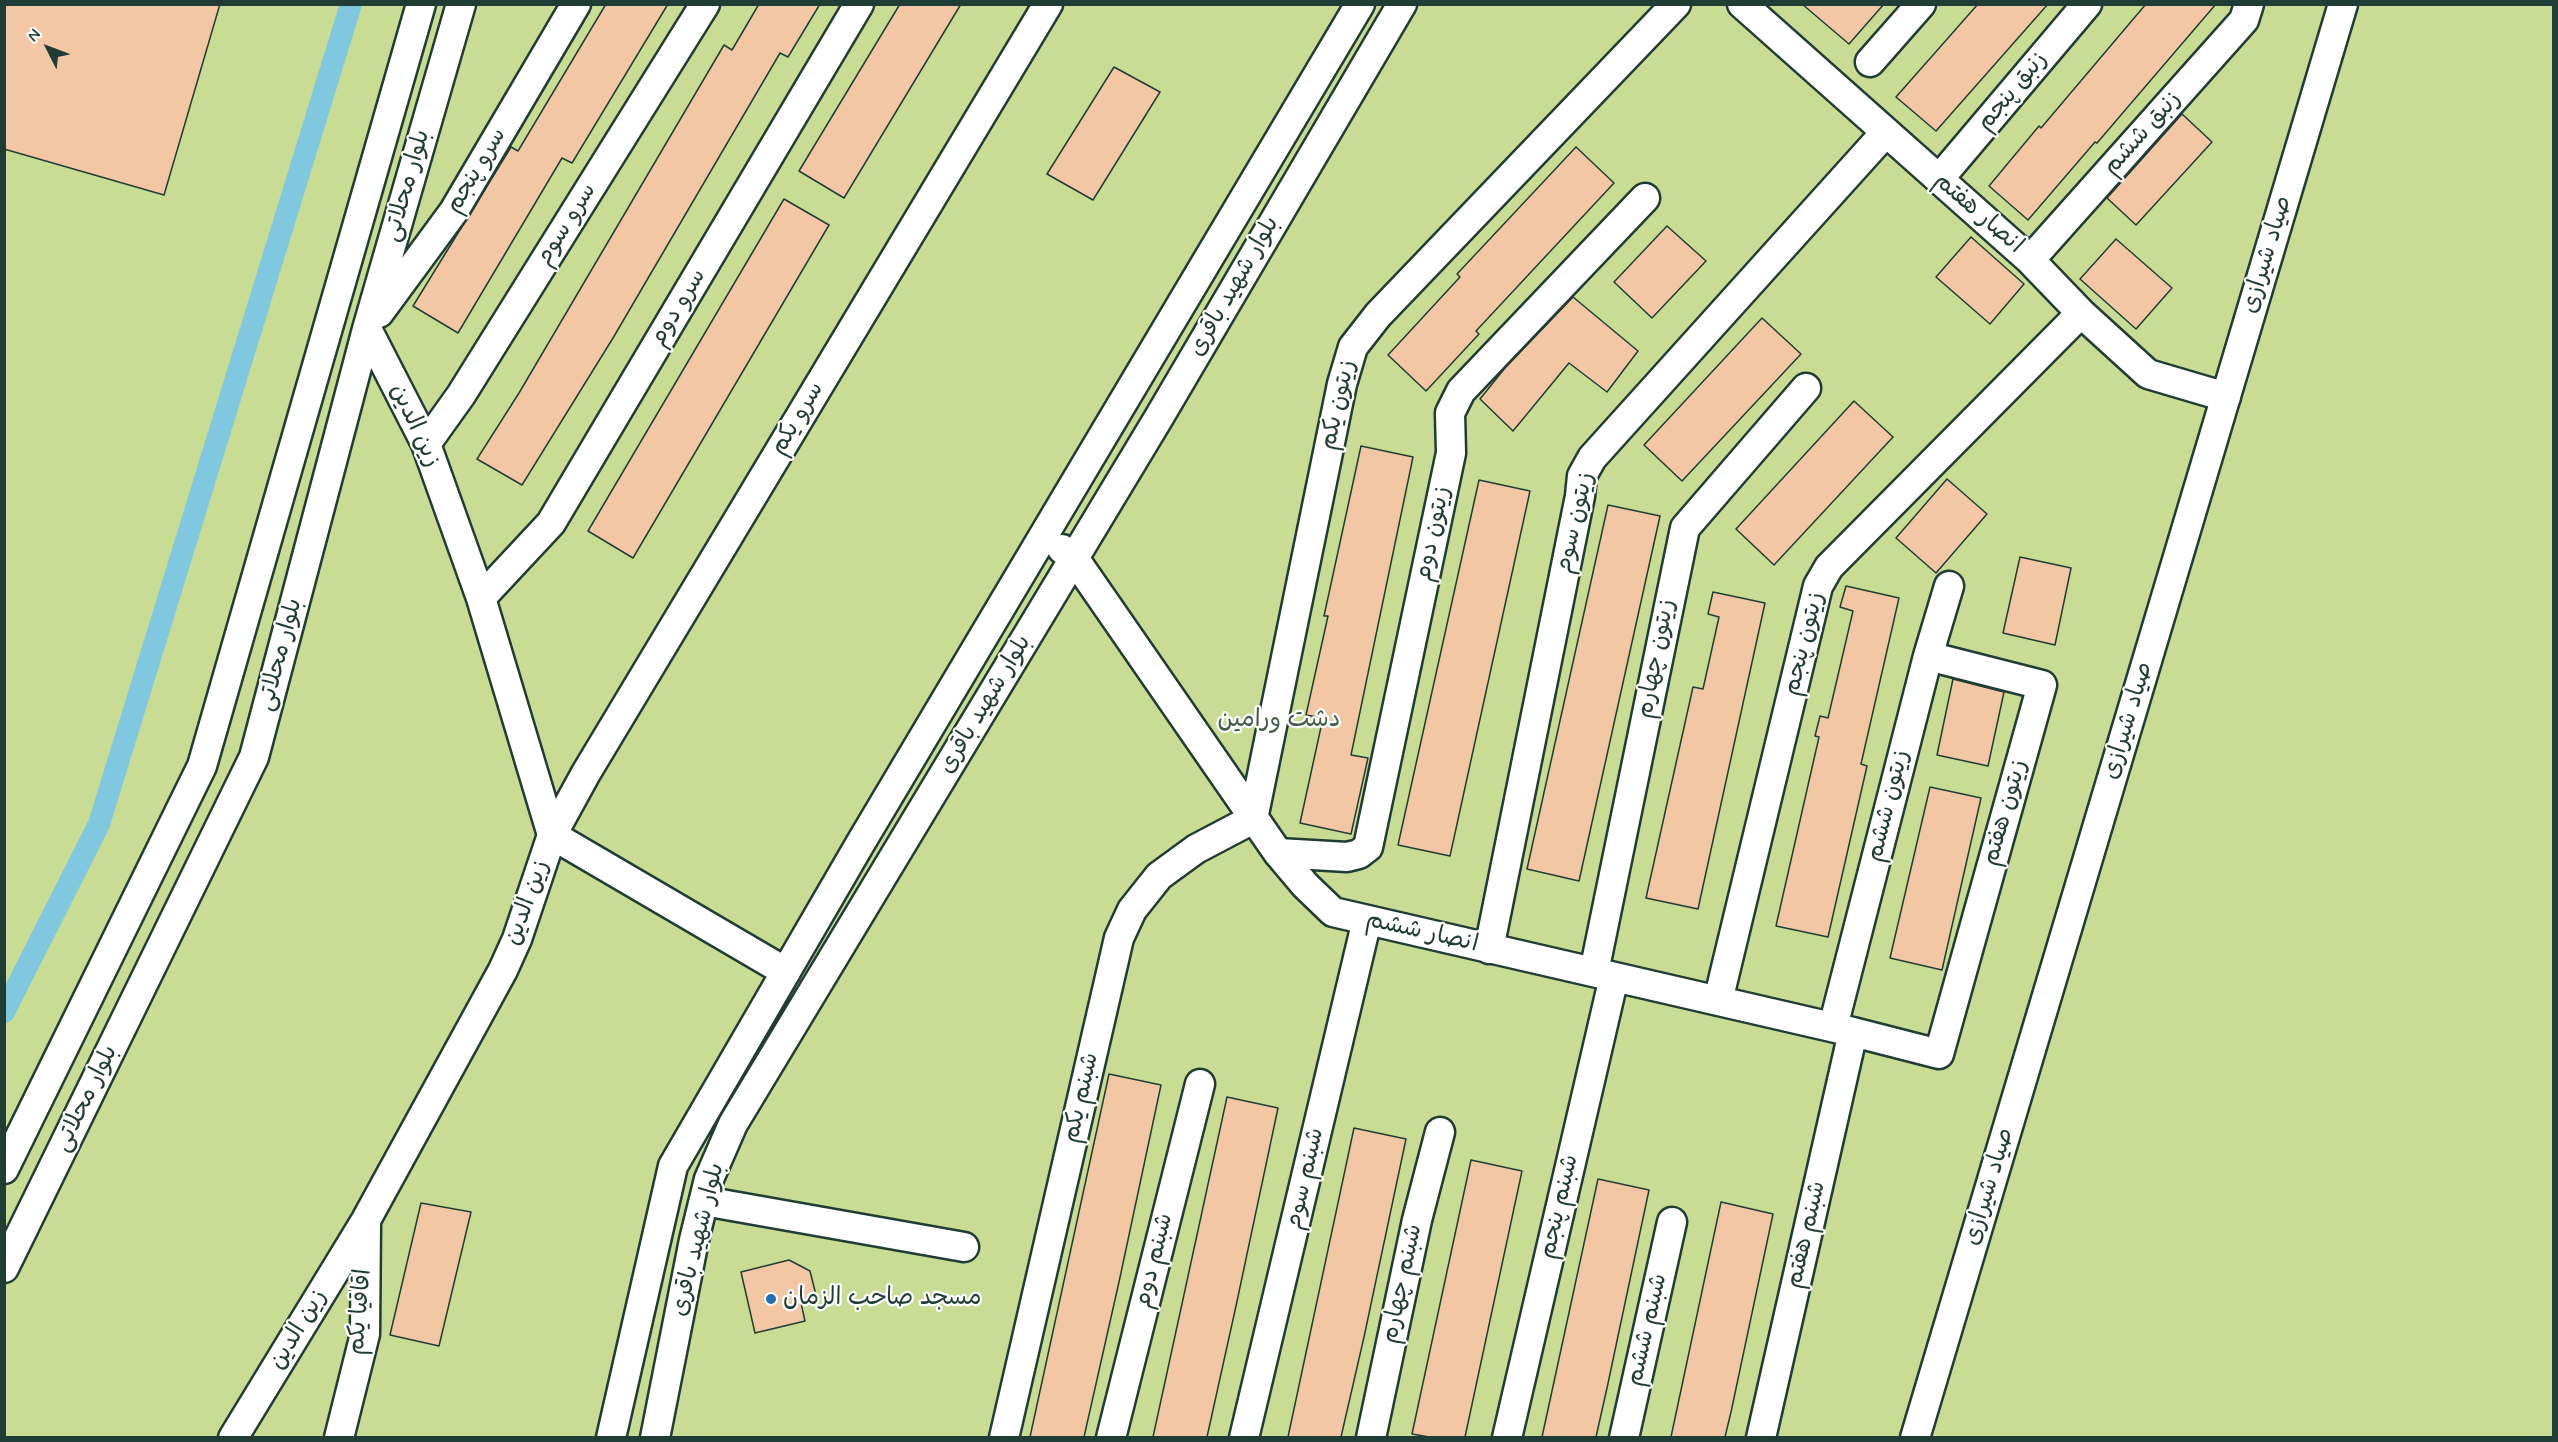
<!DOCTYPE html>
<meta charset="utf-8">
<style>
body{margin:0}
#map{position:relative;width:2558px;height:1442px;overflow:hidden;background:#fff;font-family:Mynerve,sans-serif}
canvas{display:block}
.frame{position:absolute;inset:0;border:6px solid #1f3d34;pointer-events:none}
.north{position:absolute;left:18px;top:18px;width:60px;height:60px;-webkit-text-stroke:4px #fff;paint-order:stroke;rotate:312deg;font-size:16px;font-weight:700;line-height:24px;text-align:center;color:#1f3d34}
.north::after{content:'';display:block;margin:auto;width:21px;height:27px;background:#1f3d34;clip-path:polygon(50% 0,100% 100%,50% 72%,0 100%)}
</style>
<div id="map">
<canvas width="2558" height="1442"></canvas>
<div class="frame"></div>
<div class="north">N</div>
</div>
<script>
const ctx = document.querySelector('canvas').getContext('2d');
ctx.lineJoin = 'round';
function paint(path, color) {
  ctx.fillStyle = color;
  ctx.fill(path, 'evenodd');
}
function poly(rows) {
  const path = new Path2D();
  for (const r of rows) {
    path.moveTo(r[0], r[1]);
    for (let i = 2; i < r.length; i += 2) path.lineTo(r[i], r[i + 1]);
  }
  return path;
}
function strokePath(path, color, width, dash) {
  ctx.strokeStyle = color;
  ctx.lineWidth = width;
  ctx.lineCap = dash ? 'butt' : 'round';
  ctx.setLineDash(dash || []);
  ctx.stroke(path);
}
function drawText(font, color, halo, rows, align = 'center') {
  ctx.font = font + ' Mynerve,"Playpen Sans Arabic",sans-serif';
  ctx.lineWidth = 4.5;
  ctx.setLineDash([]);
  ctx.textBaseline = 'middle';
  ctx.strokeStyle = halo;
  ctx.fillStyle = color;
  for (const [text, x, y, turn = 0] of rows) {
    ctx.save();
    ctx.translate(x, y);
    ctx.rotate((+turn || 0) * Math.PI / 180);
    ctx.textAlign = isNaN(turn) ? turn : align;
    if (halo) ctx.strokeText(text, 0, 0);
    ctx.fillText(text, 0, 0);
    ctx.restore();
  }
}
const green = poly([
 [5,5,2553,5,2553,1437,5,1437]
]);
const canal = poly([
 [4,1012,99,824,351,4]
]);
const building = poly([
 [4,4,220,4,164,195,4,149,4,4],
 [606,4,668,4,572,163,562,158,458,333,413,306,511,147,518,151,606,4],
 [759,4,820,4,788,57,780,53,613,338,522,485,477,459,519,393,724,45,732,50,759,4],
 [900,4,961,4,844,198,799,171,900,4],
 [1802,4,1884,4,1849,44,1802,4],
 [1978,4,2048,4,1936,131,1896,97,1978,4],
 [2146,4,2216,4,2097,143,2095,142,2028,220,1989,186,2039,126,2041,128,2146,4],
 [1114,67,1160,92,1093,200,1047,174,1114,67],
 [2182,114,2212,142,2136,225,2107,198,2182,114],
 [1576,147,1614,183,1476,331,1479,334,1426,391,1388,355,1460,277,1457,274,1576,147],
 [784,199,829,225,633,558,588,531,784,199],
 [1667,226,1706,261,1652,318,1614,282,1667,226],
 [1971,237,2024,284,1990,324,1936,277,1971,237],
 [2116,239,2172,288,2136,329,2080,279,2116,239],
 [1573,297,1638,351,1607,392,1569,363,1513,431,1480,399,1505,368,1573,297],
 [1762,318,1801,354,1682,481,1644,445,1762,318],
 [1854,401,1893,437,1774,565,1736,529,1854,401],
 [1361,446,1413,457,1351,755,1368,758,1351,834,1300,823,1323,718,1306,715,1328,616,1324,616,1361,446],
 [1947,479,1987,514,1936,573,1896,538,1947,479],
 [1479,480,1530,491,1450,856,1398,845,1479,480],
 [1608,505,1660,516,1579,881,1527,869,1608,505],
 [2020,557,2071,568,2055,645,2003,633,2020,557],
 [1846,586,1899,598,1861,764,1867,766,1828,937,1776,926,1819,737,1815,736,1820,716,1828,718,1853,611,1840,607,1846,586],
 [1713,592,1765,603,1698,909,1646,898,1693,687,1703,689,1719,617,1708,614,1713,592],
 [1953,679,2004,692,1988,766,1937,755,1953,679],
 [1930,787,1981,798,1942,970,1890,958,1930,787],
 [1109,1074,1161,1085,1119,1282,1084,1437,1030,1437,1109,1074],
 [1227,1097,1278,1108,1236,1306,1207,1437,1153,1437,1227,1097],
 [1354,1128,1406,1139,1364,1337,1341,1437,1288,1437,1354,1128],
 [1471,1160,1522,1171,1465,1437,1429,1437,1412,1434,1471,1160],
 [1598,1179,1649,1190,1607,1388,1596,1437,1542,1437,1598,1179],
 [1721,1202,1773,1214,1731,1412,1725,1437,1671,1437,1721,1202],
 [421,1203,471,1212,439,1346,390,1335,421,1203],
 [789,1260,810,1271,817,1299,801,1303,805,1321,755,1333,741,1272,789,1260]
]);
const minor = poly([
 [1742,4,2030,260,2081,313,2148,374,2226,397],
 [1870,62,1921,4],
 [1939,179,2087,4],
 [2030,260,2244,20,2249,4],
 [379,313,454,211,576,4],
 [426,444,461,395,705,4],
 [1062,549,1074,558,1278,853,1305,885,1333,912,1853,1032,1939,1054,2042,685,1928,656],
 [481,598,551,523,859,4],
 [1278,853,1347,857,1359,854,1368,847,1451,453,1450,413,1461,391,1645,198],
 [1489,949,1580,496,1582,476,1592,458,1886,132],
 [786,972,552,835,586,773,1048,4],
 [1594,972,1685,528,1806,388],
 [1718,1001,1818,586,1829,567,2081,313],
 [1833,1027,1928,656,1949,586],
 [4,1169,202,766,421,4],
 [704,1201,964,1247],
 [4,1268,254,757,367,329,461,4],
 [233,1438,366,1220,503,970,517,939,552,835,481,598,426,444,367,329],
 [339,1438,365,1334,366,1222],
 [611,1438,673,1166,860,844,1360,4],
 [655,1438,694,1240,709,1179,733,1124,1158,419,1402,4],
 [1004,1438,1119,938,1132,910,1159,876,1196,849,1253,819,1342,384,1353,347,1378,315,1676,4],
 [1111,1438,1200,1084],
 [1244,1438,1367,920],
 [1371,1438,1417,1220,1440,1132],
 [1507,1438,1614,977],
 [1624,1438,1672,1222],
 [1761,1438,1853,1032],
 [1915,1438,2343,4]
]);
const markers = [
 [771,1299,6,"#1f6fb2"]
];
const streetNames = [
 ["زنبق پنجم",2013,92,-50],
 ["زنبق ششم",2143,134,-48],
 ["سرو پنجم",477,171,-59],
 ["بلوار محلاتی",408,186,-74],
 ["انصار هفتم",1978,214,41],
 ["سرو سوم",567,225,-58],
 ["صیاد شیرازی",2268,255,-73],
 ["بلوار شهید باقری",1235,287,-60],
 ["سرو دوم",679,308,-59],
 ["زیتون یکم",1339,405,-77],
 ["سرو یکم",798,419,-59],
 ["زین الدین",414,426,65],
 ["زیتون سوم",1576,523,-77],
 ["زیتون دوم",1434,534,-78],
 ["زیتون پنجم",1805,644,-76],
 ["بلوار محلاتی",281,655,-75],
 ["زیتون چهارم",1657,659,-79],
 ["بلوار شهید باقری",986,705,-59],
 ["صیاد شیرازی",2129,721,-73],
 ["زیتون ششم",1889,806,-76],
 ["زیتون هفتم",2006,813,-74],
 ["زین الدین",528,903,-70],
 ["انصار ششم",1422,933,13],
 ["شبنم یکم",1082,1098,-77],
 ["بلوار محلاتی",87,1099,-64],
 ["شبنم سوم",1306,1179,-77],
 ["صیاد شیرازی",1990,1187,-73],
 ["شبنم پنجم",1560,1207,-77],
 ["شبنم هفتم",1807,1235,-77],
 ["بلوار شهید باقری",699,1240,-76],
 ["شبنم دوم",1155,1261,-76],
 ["شبنم چهارم",1403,1284,-78],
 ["اقاقیا یکم",361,1312,-85],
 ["زین الدین",299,1330,-59],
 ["شبنم ششم",1648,1330,-77]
];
const parkNames = [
 ["دشت ورامین",1279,721]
];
const poiNames = [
 ["مسجد صاحب الزمان",783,1299]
];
paint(green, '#c8dd93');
strokePath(canal, '#7fc8df', 22);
paint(building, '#f4c7a4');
strokePath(building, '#1f3d34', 1.5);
strokePath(minor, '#1f3d34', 33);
strokePath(minor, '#fff', 28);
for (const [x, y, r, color] of markers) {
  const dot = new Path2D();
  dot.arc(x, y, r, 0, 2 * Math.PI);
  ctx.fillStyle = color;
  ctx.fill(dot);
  strokePath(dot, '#fff', 2);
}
drawText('24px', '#1f3d34', '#fff', streetNames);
drawText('24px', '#415d47', '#fff', parkNames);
drawText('24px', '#1f3d34', '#fff', poiNames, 'left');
</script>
